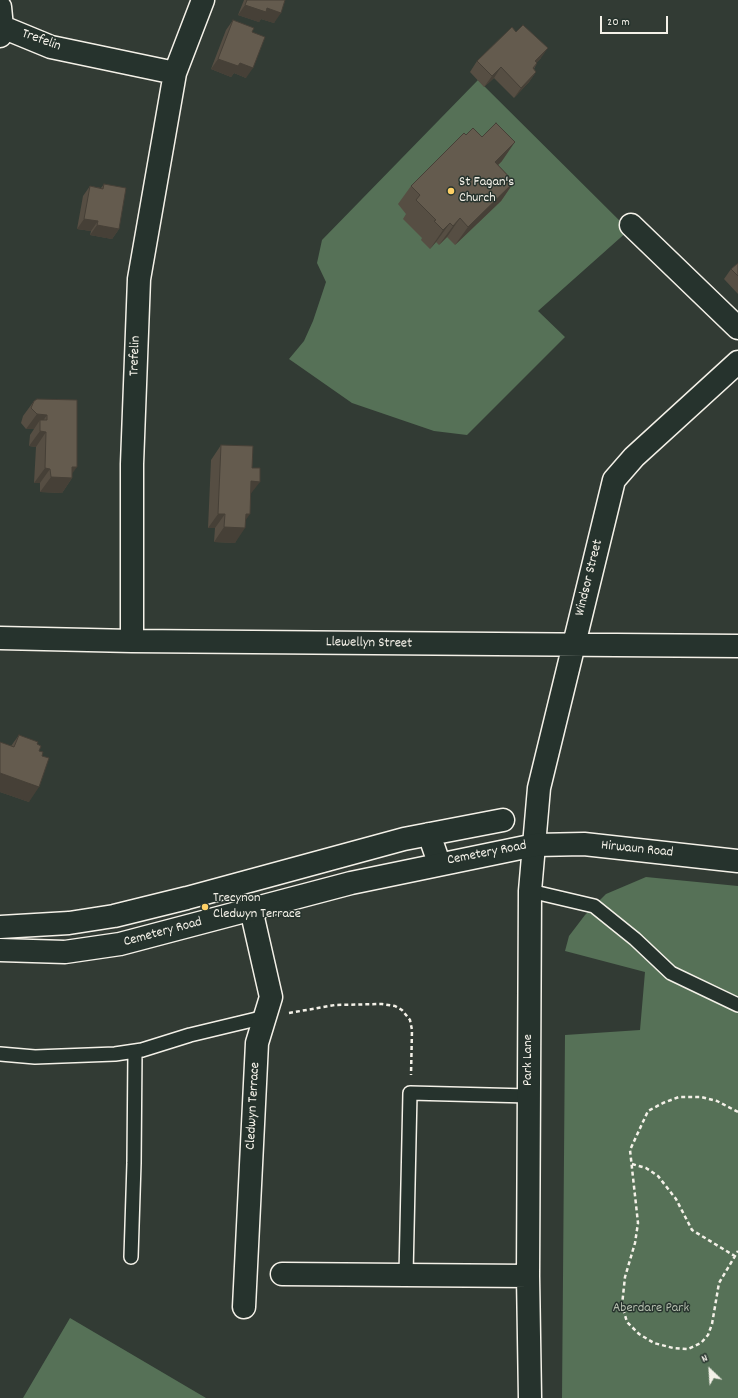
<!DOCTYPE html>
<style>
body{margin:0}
#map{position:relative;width:738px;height:1398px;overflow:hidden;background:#323b34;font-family:Dekko,sans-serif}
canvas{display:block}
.north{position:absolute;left:690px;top:1350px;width:40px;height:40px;-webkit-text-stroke:3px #26332d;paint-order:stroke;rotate:335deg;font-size:11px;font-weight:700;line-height:16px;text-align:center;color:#f4f1e8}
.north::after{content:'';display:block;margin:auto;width:14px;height:18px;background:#f4f1e8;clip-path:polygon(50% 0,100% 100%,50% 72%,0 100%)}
.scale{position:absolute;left:600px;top:16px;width:68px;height:18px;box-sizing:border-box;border:2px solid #f4f1e8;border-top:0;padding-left:5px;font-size:12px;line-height:14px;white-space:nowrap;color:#f4f1e8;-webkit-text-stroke:3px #26332d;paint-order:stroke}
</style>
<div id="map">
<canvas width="738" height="1398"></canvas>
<div class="north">N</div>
<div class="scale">20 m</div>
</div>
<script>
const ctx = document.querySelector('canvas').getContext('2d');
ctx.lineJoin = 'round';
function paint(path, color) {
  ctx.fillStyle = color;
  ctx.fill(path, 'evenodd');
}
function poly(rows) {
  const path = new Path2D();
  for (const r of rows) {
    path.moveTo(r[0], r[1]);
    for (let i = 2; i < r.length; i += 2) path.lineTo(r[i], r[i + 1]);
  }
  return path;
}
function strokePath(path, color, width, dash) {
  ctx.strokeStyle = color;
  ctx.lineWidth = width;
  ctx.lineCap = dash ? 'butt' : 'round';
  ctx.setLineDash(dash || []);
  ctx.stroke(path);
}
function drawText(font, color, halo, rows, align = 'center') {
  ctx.font = font + ' Dekko,sans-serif';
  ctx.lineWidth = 3;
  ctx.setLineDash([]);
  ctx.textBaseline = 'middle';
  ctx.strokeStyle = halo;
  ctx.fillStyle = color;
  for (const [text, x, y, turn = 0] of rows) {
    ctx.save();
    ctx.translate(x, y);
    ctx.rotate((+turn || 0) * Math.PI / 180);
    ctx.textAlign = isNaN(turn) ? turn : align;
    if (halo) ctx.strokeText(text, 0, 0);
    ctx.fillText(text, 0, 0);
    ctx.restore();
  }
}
const green = poly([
 [478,80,629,230,538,311,565,337,467,435,434,431,352,403,289,359,304,341,313,321,326,282,317,263,322,240],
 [646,877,738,886,738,1398,562,1398,565,1035,640,1030,645,972,565,951,569,936,585,915,606,894],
 [70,1318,206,1398,23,1398]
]);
const path = poly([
 [289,1013,335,1005,382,1004,395,1006,402,1010,410,1020,412,1030,411,1075],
 [738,1112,717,1101,701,1097,679,1097,663,1103,648,1111,630,1150,638,1223,635,1243,625,1277,622,1305,627,1322,639,1334,654,1343,673,1348,688,1349,701,1343,708,1335,712,1324,719,1283,738,1251],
 [632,1164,646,1168,658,1176,676,1199,692,1230,738,1258]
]);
const service = poly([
 [530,891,594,906,635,939,671,973,738,1005],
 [0,1054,35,1057,115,1054,142,1050,190,1035,265,1017],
 [131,1257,134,1163,135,1051],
 [406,1275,410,1093,529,1096]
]);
const minor = poly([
 [0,7,2,27,0,36],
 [0,26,51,47,175,73],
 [631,225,738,328],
 [0,638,132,641,738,646],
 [132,641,132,464,139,279,175,73,203,0],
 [429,834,439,863],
 [0,927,69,923,114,916,187,898,404,839,503,820],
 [282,1274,528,1276],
 [244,1307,257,1043,271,997,251,909],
 [530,1398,528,1276,530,891,539,788,614,480,634,457,738,362]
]);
const secondary = poly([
 [0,950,65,952,120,944,351,883,535,845,584,844,738,861]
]);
const wall = poly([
 [244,0,285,0,274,23,261,19,259,22,238,15],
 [233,20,252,32,246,78,234,73,231,77,211,69,226,30],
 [541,58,537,62,537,63,534,69,536,72,529,82,514,98,494,78,484,87,470,72,477,61],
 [502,161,498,165,514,182,501,201,455,245,447,237,439,245,436,242,430,249,421,240,422,238,403,219,406,214,398,204,411,186],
 [104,184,119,229,112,239,90,235,91,231,77,229,83,196,90,186,101,188],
 [738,263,738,294,724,279,731,269],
 [77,400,72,474,72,478,62,493,40,492,40,483,34,483,36,447,29,446,30,435,34,429,26,429,21,423,23,416,34,401],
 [221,445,252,468,251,494,245,521,235,543,214,542,215,528,208,528,211,460],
 [19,735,37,744,39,751,29,802,0,792,0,742,11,746]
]);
const shadedWall = poly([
 [245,5,267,8,281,13,274,23,261,19,259,22,238,15],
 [548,48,541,58,528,71,535,61],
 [218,59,240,63,253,68,246,78,234,73,231,77,211,69],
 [501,67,494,78,484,87,492,76],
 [536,72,529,82,514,98,521,88],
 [515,142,502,161,482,181,495,162],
 [514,182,501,201,455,245,468,227],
 [460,218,447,237,439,245,453,226],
 [84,219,98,221,91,231,77,229],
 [450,223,436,242,430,249,443,230],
 [97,225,119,229,112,239,90,235],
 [37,414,47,415,40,425,40,420,34,429,26,429],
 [40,431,46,432,36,447,29,446],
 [72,467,77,467,69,478,72,478,62,493,40,492,51,477],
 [45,468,50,469,40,483,34,483],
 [251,481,260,482,249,496],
 [218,514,225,514,215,528,208,528],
 [246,514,250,514,240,528,245,528,235,543,214,542,224,527],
 [0,773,39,787,29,802,0,792]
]);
const building = poly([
 [247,0,285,0,281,13,267,8,266,12,245,5,247,0],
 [233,20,254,28,252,32,265,37,253,68,240,63,238,66,218,59,233,20],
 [523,25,548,48,535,61,537,63,533,68,536,72,521,88,501,67,492,76,477,61,512,27,516,32,523,25],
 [496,123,515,142,495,162,514,182,468,227,460,218,453,226,450,223,443,230,434,221,436,220,416,200,420,195,411,186,464,133,466,135,473,128,482,137,496,123],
 [104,184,126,188,119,229,97,225,98,221,84,219,90,186,103,189,104,184],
 [738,263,738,276,731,269,738,263],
 [37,399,77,400,77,467,72,467,72,478,51,477,50,469,45,468,46,432,40,431,40,420,47,420,47,415,37,414,31,408,34,401,37,399],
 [221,445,253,446,252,468,260,468,260,482,251,481,250,514,246,514,245,528,224,527,225,514,218,514,221,445],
 [19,735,38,742,37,744,41,746,39,751,43,752,42,756,49,758,39,787,0,773,0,742,14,747,19,735]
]);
const markers = [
 [451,191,4,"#ffd166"],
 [205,907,4,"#ffd166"]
];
const streetNames = [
 ["Trefelin",41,41,20],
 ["Trefelin",136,356,-88],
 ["Windsor Street",590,578,-76],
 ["Llewellyn Street",369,644,1],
 ["Hirwaun Road",637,850,6],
 ["Cemetery Road",487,854,-11],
 ["Cemetery Road",163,933,-15],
 ["Park Lane",529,1060,-90],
 ["Cledwyn Terrace",254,1106,-87]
];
const poiNames = [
 ["St Fagan's",459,183],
 ["Church",459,199],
 ["Trecynon",213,899],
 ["Cledwyn Terrace",213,915]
];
const parkNames = [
 ["Aberdare Park",651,1309]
];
paint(green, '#567157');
strokePath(service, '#f4f1e8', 16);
strokePath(minor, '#f4f1e8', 25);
strokePath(secondary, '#f4f1e8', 25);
strokePath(path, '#f4f1e8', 2.5, [4, 3]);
strokePath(service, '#26332d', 13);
strokePath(minor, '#26332d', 22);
strokePath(secondary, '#26332d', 22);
paint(wall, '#564e43');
paint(shadedWall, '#464037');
paint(building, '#645b4e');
strokePath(building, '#464037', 1);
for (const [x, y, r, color] of markers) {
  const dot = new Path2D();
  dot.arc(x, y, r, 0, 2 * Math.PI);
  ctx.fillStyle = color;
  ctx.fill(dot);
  strokePath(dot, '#26332d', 1.5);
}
drawText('14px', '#f4f1e8', '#26332d', streetNames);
drawText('14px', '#f4f1e8', '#26332d', poiNames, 'left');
drawText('14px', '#b5beae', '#26332d', parkNames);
</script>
